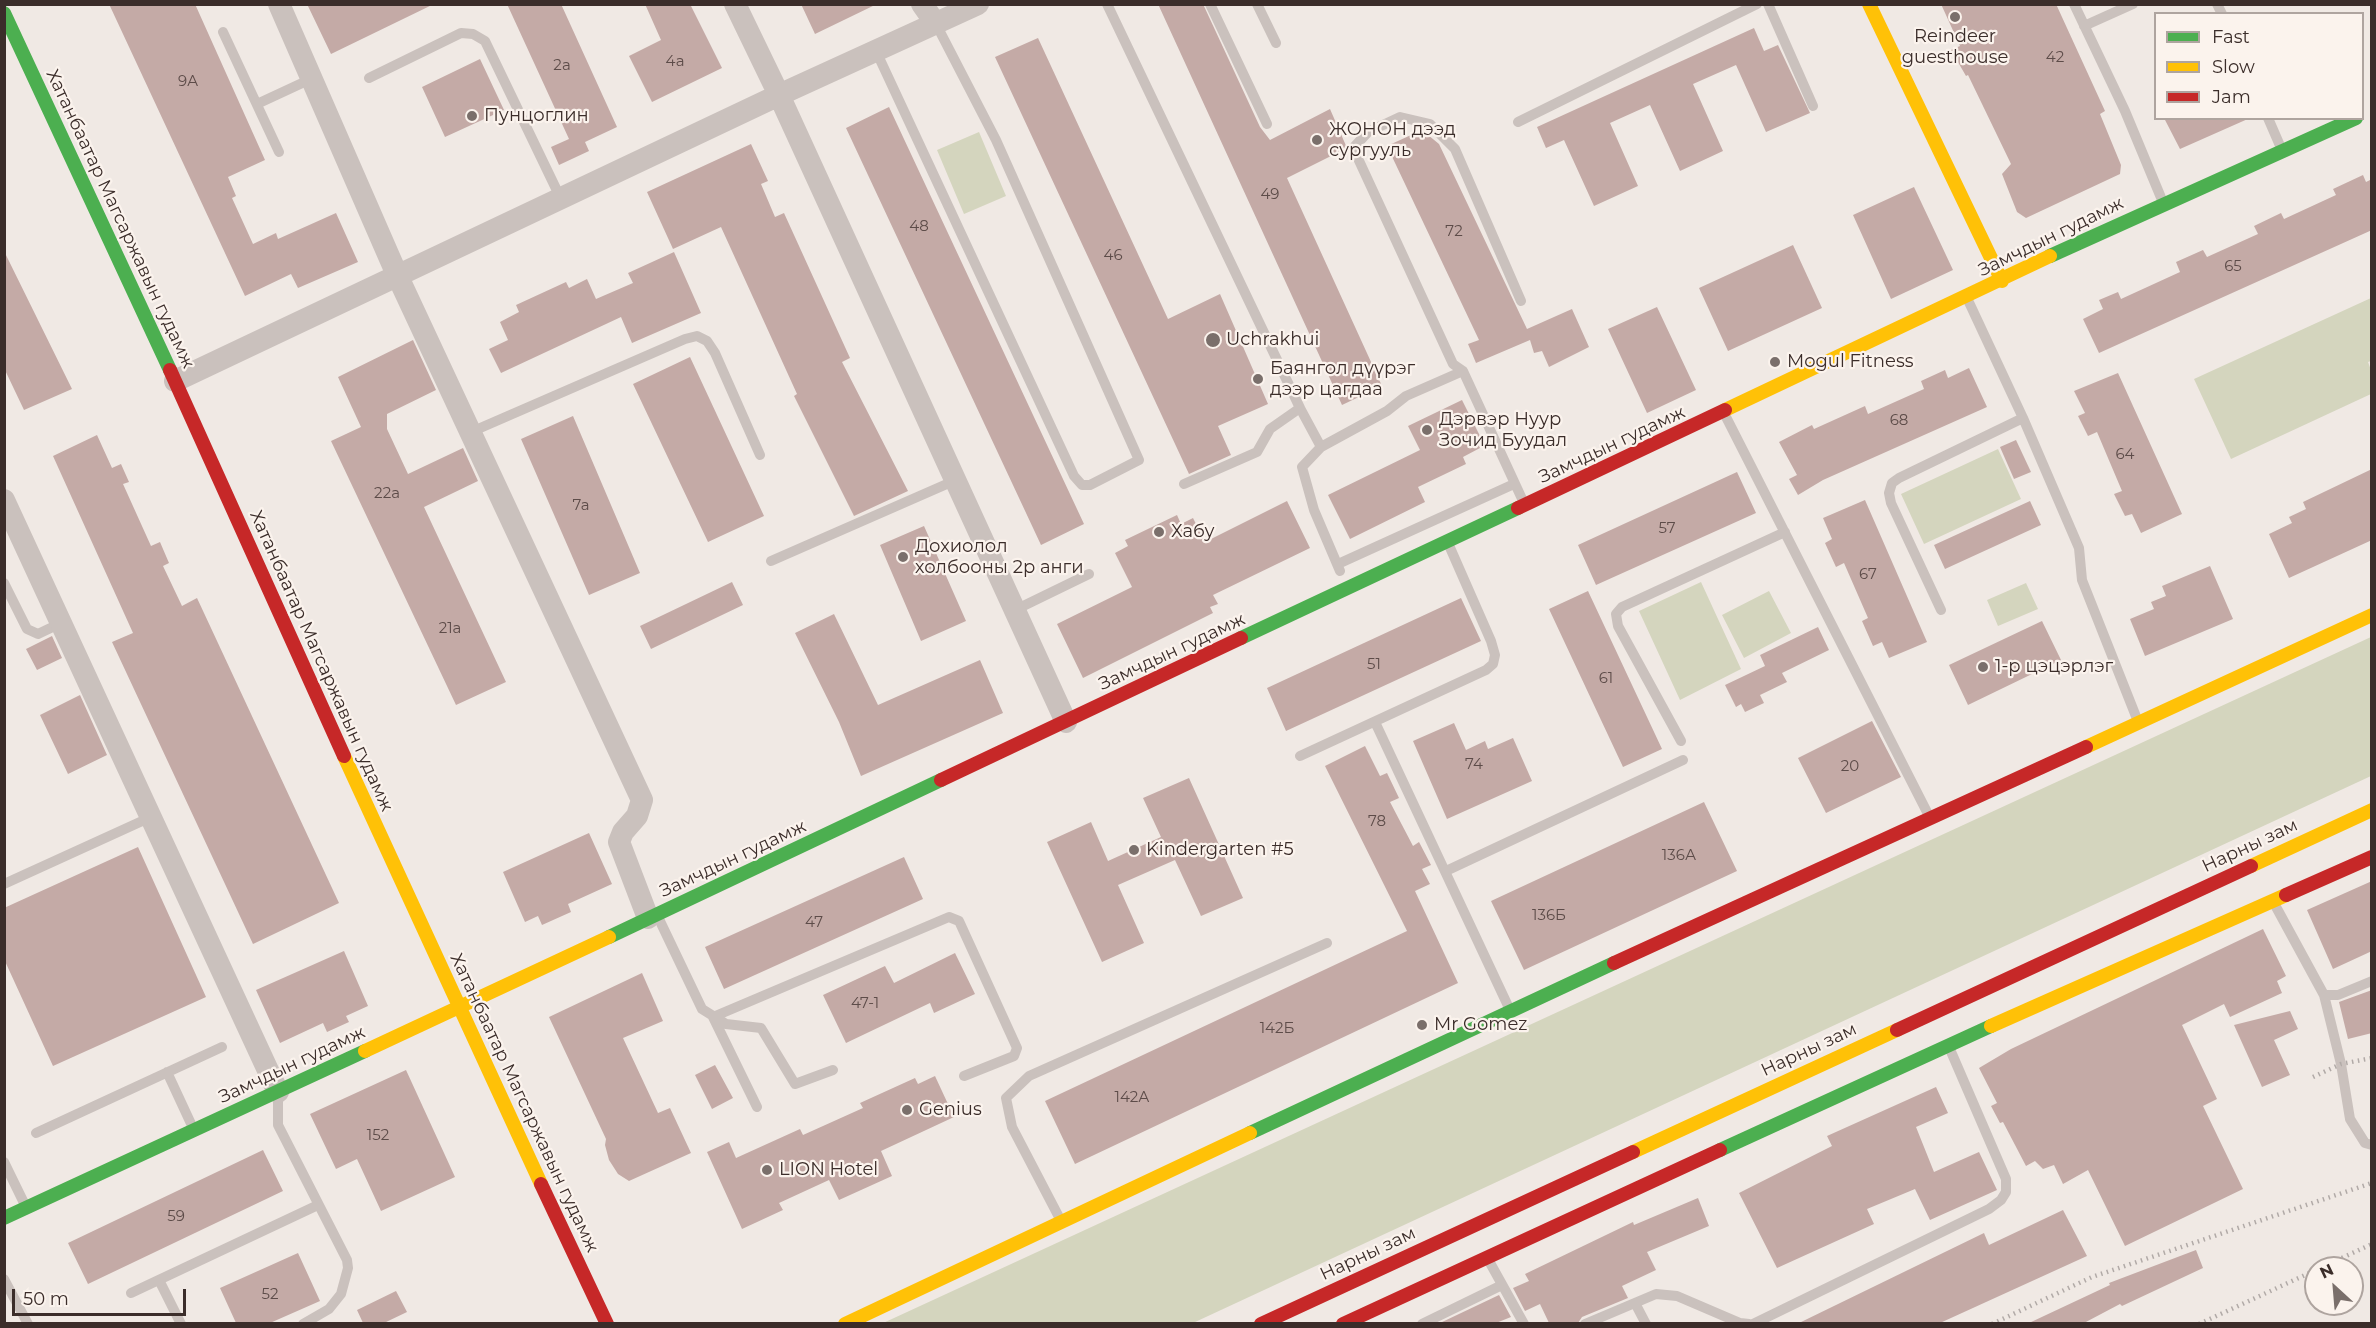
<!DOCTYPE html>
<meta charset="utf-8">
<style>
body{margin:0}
#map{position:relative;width:2376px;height:1328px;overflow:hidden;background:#f0e9e4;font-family:Montserrat,sans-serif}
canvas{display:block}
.frame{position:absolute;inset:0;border:6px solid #3b2d2a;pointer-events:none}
.legend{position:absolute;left:2154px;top:12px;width:210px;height:108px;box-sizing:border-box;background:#fbf3ed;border:2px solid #aea49f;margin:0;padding:8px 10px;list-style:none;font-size:18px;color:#3b2d2a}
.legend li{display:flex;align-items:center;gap:12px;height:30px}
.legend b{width:30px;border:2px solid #aea49f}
.north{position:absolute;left:2304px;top:1256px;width:60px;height:60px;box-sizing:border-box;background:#fbf3ed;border:2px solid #aea49f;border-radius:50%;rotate:334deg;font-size:16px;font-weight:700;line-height:24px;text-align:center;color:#3b2d2a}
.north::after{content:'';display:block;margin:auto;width:21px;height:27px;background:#7a6f6b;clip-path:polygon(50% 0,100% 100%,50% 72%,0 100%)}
.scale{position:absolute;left:12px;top:1289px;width:174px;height:27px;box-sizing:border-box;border:3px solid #3b2d2a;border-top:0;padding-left:8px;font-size:18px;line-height:21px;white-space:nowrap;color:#3b2d2a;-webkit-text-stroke:4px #fbf3ed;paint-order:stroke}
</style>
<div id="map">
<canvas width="2376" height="1328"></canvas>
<div class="frame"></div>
<ul class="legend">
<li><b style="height:8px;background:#4caf50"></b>Fast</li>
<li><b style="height:8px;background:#ffc107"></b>Slow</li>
<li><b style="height:8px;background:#c62828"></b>Jam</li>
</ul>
<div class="north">N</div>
<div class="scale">50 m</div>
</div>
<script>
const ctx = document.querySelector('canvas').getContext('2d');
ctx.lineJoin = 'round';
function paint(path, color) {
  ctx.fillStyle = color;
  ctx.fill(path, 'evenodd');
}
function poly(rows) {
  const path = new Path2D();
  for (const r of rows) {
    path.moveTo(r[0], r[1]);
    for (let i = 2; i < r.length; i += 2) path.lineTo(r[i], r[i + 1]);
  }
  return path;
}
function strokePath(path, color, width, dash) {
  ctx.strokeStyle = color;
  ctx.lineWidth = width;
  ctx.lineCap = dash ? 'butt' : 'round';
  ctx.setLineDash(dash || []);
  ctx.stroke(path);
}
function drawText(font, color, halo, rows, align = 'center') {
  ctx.font = font + ' Montserrat,sans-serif';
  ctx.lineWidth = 4.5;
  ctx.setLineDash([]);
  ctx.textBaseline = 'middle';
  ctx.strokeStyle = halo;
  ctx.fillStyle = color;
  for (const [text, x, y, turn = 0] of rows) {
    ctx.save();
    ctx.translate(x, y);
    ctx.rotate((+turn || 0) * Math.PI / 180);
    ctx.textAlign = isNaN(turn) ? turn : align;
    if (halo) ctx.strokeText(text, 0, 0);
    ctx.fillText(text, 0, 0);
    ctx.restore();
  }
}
const green = poly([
 [979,132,1006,196,964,214,937,150],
 [2371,298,2371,361,2368,362,2371,370,2371,394,2231,459,2194,379],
 [1998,449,2021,499,1924,544,1901,494],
 [1701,582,1741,669,1680,700,1639,611],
 [2026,583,2038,609,1998,626,1987,600],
 [1769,591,1791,633,1744,658,1722,615],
 [2371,637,2371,776,1193,1323,881,1324]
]);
const building = poly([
 [109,4,195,4,265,160,228,177,236,196,232,198,253,244,276,233,278,239,336,213,358,262,298,288,291,274,245,296],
 [307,4,434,4,331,54],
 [507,4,561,4,617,127,585,142,589,151,559,165,551,147,569,139],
 [645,4,690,4,722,68,652,102,629,56,661,40],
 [801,4,877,4,815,34],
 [1158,4,1203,4,1260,127,1270,140,1330,109,1347,148,1287,178,1382,386,1342,405],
 [1941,4,2056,4,2105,111,2100,114,2121,165,2120,174,2026,218,2017,212,2002,174,2011,164,1968,75,1966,76,1951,50,1960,46],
 [1754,28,1764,51,1778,45,1810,113,1766,132,1736,65,1693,84,1723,151,1680,171,1650,105,1610,123,1638,186,1594,206,1564,140,1546,148,1537,127],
 [1038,38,1168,319,1220,294,1268,404,1218,426,1231,455,1189,474,995,57],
 [480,59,504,110,445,137,422,87],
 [889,107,1084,524,1041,545,846,128],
 [2164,118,2250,118,2180,149],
 [1422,130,1439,144,1527,329,1572,309,1589,347,1549,367,1542,351,1534,353,1530,340,1476,363,1468,344,1479,340,1387,146],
 [751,144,768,181,761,184,775,217,784,213,850,358,842,362,908,491,854,516,794,396,797,394,721,227,673,249,647,192],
 [2363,175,2366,182,2372,179,2372,230,2099,353,2083,319,2103,309,2099,300,2118,292,2121,299,2180,272,2176,262,2203,250,2207,257,2258,234,2254,226,2281,213,2284,219,2336,195,2333,189],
 [1914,187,1953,270,1891,299,1853,215],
 [1793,245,1822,308,1728,351,1699,288],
 [4,251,72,389,24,410,4,368],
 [674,252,701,313,632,343,621,317,501,373,489,349,508,340,500,322,519,312,516,305,566,282,569,288,587,279,596,299,633,283,628,273],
 [1657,307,1696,390,1647,413,1608,329],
 [413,340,436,390,387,414,387,429,408,474,463,448,478,481,424,507,506,682,456,705,331,441,361,427,338,377],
 [690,357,764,516,708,542,633,384],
 [1969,368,1987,407,1823,480,1798,495,1789,479,1797,475,1779,442,1812,425,1814,429,1865,406,1868,414,1924,389,1921,381,1945,370,1948,378],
 [2118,373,2182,514,2141,533,2132,514,2125,516,2114,494,2122,491,2097,432,2088,436,2078,416,2085,413,2074,391],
 [1462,400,1481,438,1477,440,1480,448,1463,457,1466,464,1418,487,1425,502,1350,539,1328,495,1420,450,1408,426],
 [573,416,640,573,589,595,521,439],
 [97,435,112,468,121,464,129,482,123,484,151,546,160,542,169,563,163,566,182,606,197,598,339,903,253,944,112,642,133,633,53,456],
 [2016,440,2031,472,2014,479,2000,447],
 [2372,469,2372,540,2289,578,2269,534,2292,523,2289,517,2306,509,2303,502],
 [1737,472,1756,513,1596,585,1578,545],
 [1865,500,1927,642,1889,658,1882,642,1873,646,1862,621,1868,618,1844,563,1836,567,1825,543,1832,539,1823,518],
 [1287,501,1310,548,1213,595,1218,604,1210,607,1213,613,1083,678,1057,624,1132,587,1115,553,1128,546,1125,540,1177,515,1181,524,1193,518,1205,542],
 [2030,501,2041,525,1945,569,1934,545],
 [924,526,966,621,921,641,880,545],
 [2210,566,2233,619,2145,656,2130,619,2154,609,2151,602,2166,596,2162,586],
 [732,582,743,605,651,649,640,626],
 [1588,591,1662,749,1623,767,1549,609],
 [1461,598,1481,641,1286,731,1267,688],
 [834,614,878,705,980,660,1003,713,861,776,839,722,795,633],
 [2042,621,2061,660,1968,705,1949,665],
 [1818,627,1829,650,1782,673,1787,682,1760,695,1764,703,1745,712,1741,704,1736,707,1725,685,1765,666,1760,655],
 [52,636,62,658,37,670,26,649],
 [80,695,107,755,68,774,40,715],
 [1872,721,1901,777,1826,813,1798,758],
 [1454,723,1466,750,1485,741,1488,749,1513,738,1532,781,1447,819,1413,741],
 [1365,746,1380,776,1387,773,1399,798,1390,802,1413,846,1419,842,1431,865,1422,869,1430,884,1415,891,1458,983,1075,1164,1045,1101,1407,931,1325,766],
 [1189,778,1243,898,1201,916,1175,860,1118,885,1144,943,1102,962,1047,842,1091,822,1108,861,1161,837,1143,798],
 [1704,802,1737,871,1524,970,1491,901],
 [589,833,612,884,568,904,571,912,542,925,538,916,525,922,503,872],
 [138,847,206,997,53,1066,4,959,4,908],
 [904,857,923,899,724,989,705,947],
 [2372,881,2372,951,2333,969,2307,910],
 [2263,929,2286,976,2277,981,2282,993,2230,1017,2224,1004,2182,1025,2217,1099,2203,1106,2243,1189,2125,1246,2088,1170,2063,1184,2054,1165,2043,1169,2035,1161,2026,1166,2003,1122,2000,1123,1991,1106,1997,1103,1979,1068,2011,1049],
 [344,951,368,1006,346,1016,349,1022,327,1032,323,1023,280,1043,256,990],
 [955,953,975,994,934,1013,930,1003,846,1043,823,995,885,966,894,983],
 [642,973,663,1021,623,1038,658,1113,670,1108,691,1153,629,1181,618,1174,609,1160,605,1145,606,1139,549,1017],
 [2372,990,2372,1033,2348,1039,2339,1002],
 [2290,1011,2298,1029,2274,1040,2290,1075,2262,1087,2234,1025],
 [715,1065,733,1098,712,1109,695,1075],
 [406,1070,455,1177,381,1211,357,1159,336,1169,310,1114],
 [935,1076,954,1117,881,1151,892,1176,839,1200,829,1180,779,1203,783,1210,742,1229,707,1152,729,1142,736,1158,800,1129,803,1135,863,1108,860,1103,915,1078,918,1084],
 [1936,1087,1948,1113,1916,1127,1934,1172,1979,1152,1997,1190,1930,1220,1915,1189,1867,1209,1874,1224,1777,1268,1739,1193,1832,1146,1827,1136],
 [263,1150,283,1191,88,1284,68,1243],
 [1698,1198,1709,1226,1647,1252,1656,1270,1622,1286,1628,1298,1582,1317,1578,1323,1549,1323,1540,1304,1525,1311,1513,1288,1529,1281,1525,1274,1633,1222,1634,1225],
 [2063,1210,2087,1256,1940,1323,1799,1323,1984,1233,1989,1245],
 [2196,1250,2203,1268,2122,1306,2120,1304,2084,1323,2029,1323,2110,1285,2109,1283],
 [298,1253,320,1301,270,1323,236,1323,220,1288],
 [396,1291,407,1312,384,1323,363,1323,357,1310],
 [1499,1295,1511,1317,1496,1323,1440,1323]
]);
const lane = poly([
 [1107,4,1300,408],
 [1210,4,1267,124],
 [1257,4,1276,43],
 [1768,4,1813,106],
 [2074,4,2125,111,2162,200],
 [2217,4,2222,14],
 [2084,26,2133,4],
 [223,32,279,152],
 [876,51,1074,476,1082,485,1090,485,1139,460,996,140,936,24],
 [369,78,461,33,473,34,485,41,561,199],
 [257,104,313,78],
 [2268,118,2281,148],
 [1518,122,1757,4],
 [1967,298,2023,418,2079,548,2082,580,2137,719],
 [1463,371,1453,364,1355,152,1355,146,1368,132,1400,117,1430,124,1455,149,1521,301],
 [1724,413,1929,816],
 [471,432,685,339,697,336,707,341,715,353,760,455],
 [1321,447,1302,467,1314,510,1340,571],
 [1184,484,1257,452,1270,429,1300,408,1321,447,1387,411,1406,396,1463,371,1523,501],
 [771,561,956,480],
 [1338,564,1514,484],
 [4,583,27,629,38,634,61,623],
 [1015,610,1089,574],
 [1941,610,1891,503,1889,493,1892,483,1899,478,2023,418],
 [1375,722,1509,1008],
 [1681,741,1618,626,1616,614,1622,607,1785,532],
 [1300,756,1486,670,1493,664,1495,655,1491,641,1448,543],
 [1446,871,1683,760],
 [4,884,151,817],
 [2275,905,2324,995,2338,995,2372,981],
 [658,917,702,1009,726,1024,761,1028,795,1084,833,1070],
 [2324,995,2341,1064,2350,1119,2365,1143,2372,1145],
 [167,1072,193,1128],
 [278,1097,278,1125,347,1260,348,1268,341,1294,329,1309,303,1324],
 [757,1107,713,1017,949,917,959,921,1017,1048,1014,1056,964,1076],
 [36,1133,222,1047],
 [4,1162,25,1205],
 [1060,1219,1012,1127,1006,1098,1029,1076,1327,943],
 [1489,1261,1524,1324],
 [4,1279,28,1324],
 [159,1280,181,1324],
 [131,1293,318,1205],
 [1635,1303,1646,1324],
 [1422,1324,1502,1285],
 [1585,1324,1656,1294,1677,1296,1740,1323,1749,1324],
 [1753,1324,1989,1209,2001,1200,2006,1192,2006,1179,1949,1047]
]);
const street = poly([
 [279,4,398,277,642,800,637,816,623,832,619,842,648,918],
 [735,4,779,95,1066,722],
 [922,4,936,24],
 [175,381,779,95,978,4],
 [4,500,278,1092]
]);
const fast = poly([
 [4,13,170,370],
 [2050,256,2356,118],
 [1241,638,1518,508],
 [609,937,941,780],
 [1250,1133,1614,963],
 [1720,1150,1991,1026],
 [4,1218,365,1051]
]);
const slow = poly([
 [1869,4,2002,281],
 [1725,410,2050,256],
 [2086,747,2372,615],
 [344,756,541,1184],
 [2251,866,2372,810],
 [1991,1026,2286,895],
 [365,1051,609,937],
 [1633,1152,1897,1030],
 [845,1324,1250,1133]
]);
const jam = poly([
 [170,370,344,756],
 [1518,508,1725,410],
 [941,780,1241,638],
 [2286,895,2372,857],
 [1614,963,2086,747],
 [1897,1030,2251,866],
 [541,1184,607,1324],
 [1261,1324,1633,1152],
 [1343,1324,1720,1150]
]);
const rail = poly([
 [2313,1077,2341,1064,2372,1058],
 [2320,1268,2372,1244],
 [1992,1324,2092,1277,2372,1183],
 [2199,1324,2316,1270]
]);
const markers = [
 [1955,17,6,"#7a6f6b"],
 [472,116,6,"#7a6f6b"],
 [1317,140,6,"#7a6f6b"],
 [1213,340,8,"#7a6f6b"],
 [1775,362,6,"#7a6f6b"],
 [1258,379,6,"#7a6f6b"],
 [1427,430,6,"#7a6f6b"],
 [1159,532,6,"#7a6f6b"],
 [903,557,6,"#7a6f6b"],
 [1983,667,6,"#7a6f6b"],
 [1134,850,6,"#7a6f6b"],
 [1422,1025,6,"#7a6f6b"],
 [907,1110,6,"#7a6f6b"],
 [767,1170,6,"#7a6f6b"]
];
const numberNames = [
 ["42",2055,58],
 ["4a",675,62],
 ["2а",562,66],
 ["9A",188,82],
 ["49",1270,195],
 ["48",919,227],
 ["72",1454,232],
 ["46",1113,256],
 ["65",2233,267],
 ["68",1899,421],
 ["64",2125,455],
 ["22а",387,494],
 ["7а",581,506],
 ["57",1667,529],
 ["67",1868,575],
 ["21а",450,629],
 ["51",1374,665],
 ["61",1606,679],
 ["74",1474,765],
 ["20",1850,767],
 ["78",1377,822],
 ["136А",1679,856],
 ["136Б",1549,916],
 ["47",814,923],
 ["47-1",865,1004],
 ["142Б",1277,1029],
 ["142А",1132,1098],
 ["152",378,1136],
 ["59",176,1217],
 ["52",270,1295]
];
const poiNames = [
 ["Reindeer",1955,37,"center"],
 ["guesthouse",1955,58,"center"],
 ["Пунцоглин",484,116],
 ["ЖОНОН дээд",1329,130],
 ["сургууль",1329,151],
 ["Uchrakhui",1226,340],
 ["Mogul Fitness",1787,362],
 ["Баянгол дүүрэг",1270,369],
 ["дээр цагдаа",1270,390],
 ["Дэрвэр Нуур",1439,420],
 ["Зочид Буудал",1439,441],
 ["Хабу",1171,532],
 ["Дохиолол",915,547],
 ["холбооны 2р анги",915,568],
 ["1-р цэцэрлэг",1995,667],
 ["Kindergarten #5",1146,850],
 ["Mr Gomez",1434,1025],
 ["Genius",919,1110],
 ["LION Hotel",779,1170]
];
const streetNames = [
 ["Хатанбаатар Магсаржавын гудамж",120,219,65],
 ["Замчдын гудамж",2051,237,-26],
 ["Замчдын гудамж",1612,445,-25],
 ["Замчдын гудамж",1172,652,-25],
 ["Хатанбаатар Магсаржавын гудамж",321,661,66],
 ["Нарны зам",2250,846,-25],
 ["Замчдын гудамж",733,859,-25],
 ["Нарны зам",1809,1050,-25],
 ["Замчдын гудамж",292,1065,-25],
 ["Хатанбаатар Магсаржавын гудамж",524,1103,65],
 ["Нарны зам",1368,1254,-25]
];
paint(green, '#d4d5be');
paint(building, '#c4aaa6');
strokePath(lane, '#cac1bd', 10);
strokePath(street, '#cac1bd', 22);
strokePath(fast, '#4caf50', 14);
strokePath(slow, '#ffc107', 14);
strokePath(jam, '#c62828', 14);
strokePath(rail, '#b1aaa7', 4.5, [1.5, 4.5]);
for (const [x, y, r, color] of markers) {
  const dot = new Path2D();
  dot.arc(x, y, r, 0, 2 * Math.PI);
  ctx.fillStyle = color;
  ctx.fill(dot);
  strokePath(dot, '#fbf3ed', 2);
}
drawText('15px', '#5d4c49', null, numberNames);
drawText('18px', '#3b2d2a', '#fbf3ed', poiNames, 'left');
drawText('18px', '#3b2d2a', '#fbf3ed', streetNames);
</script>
